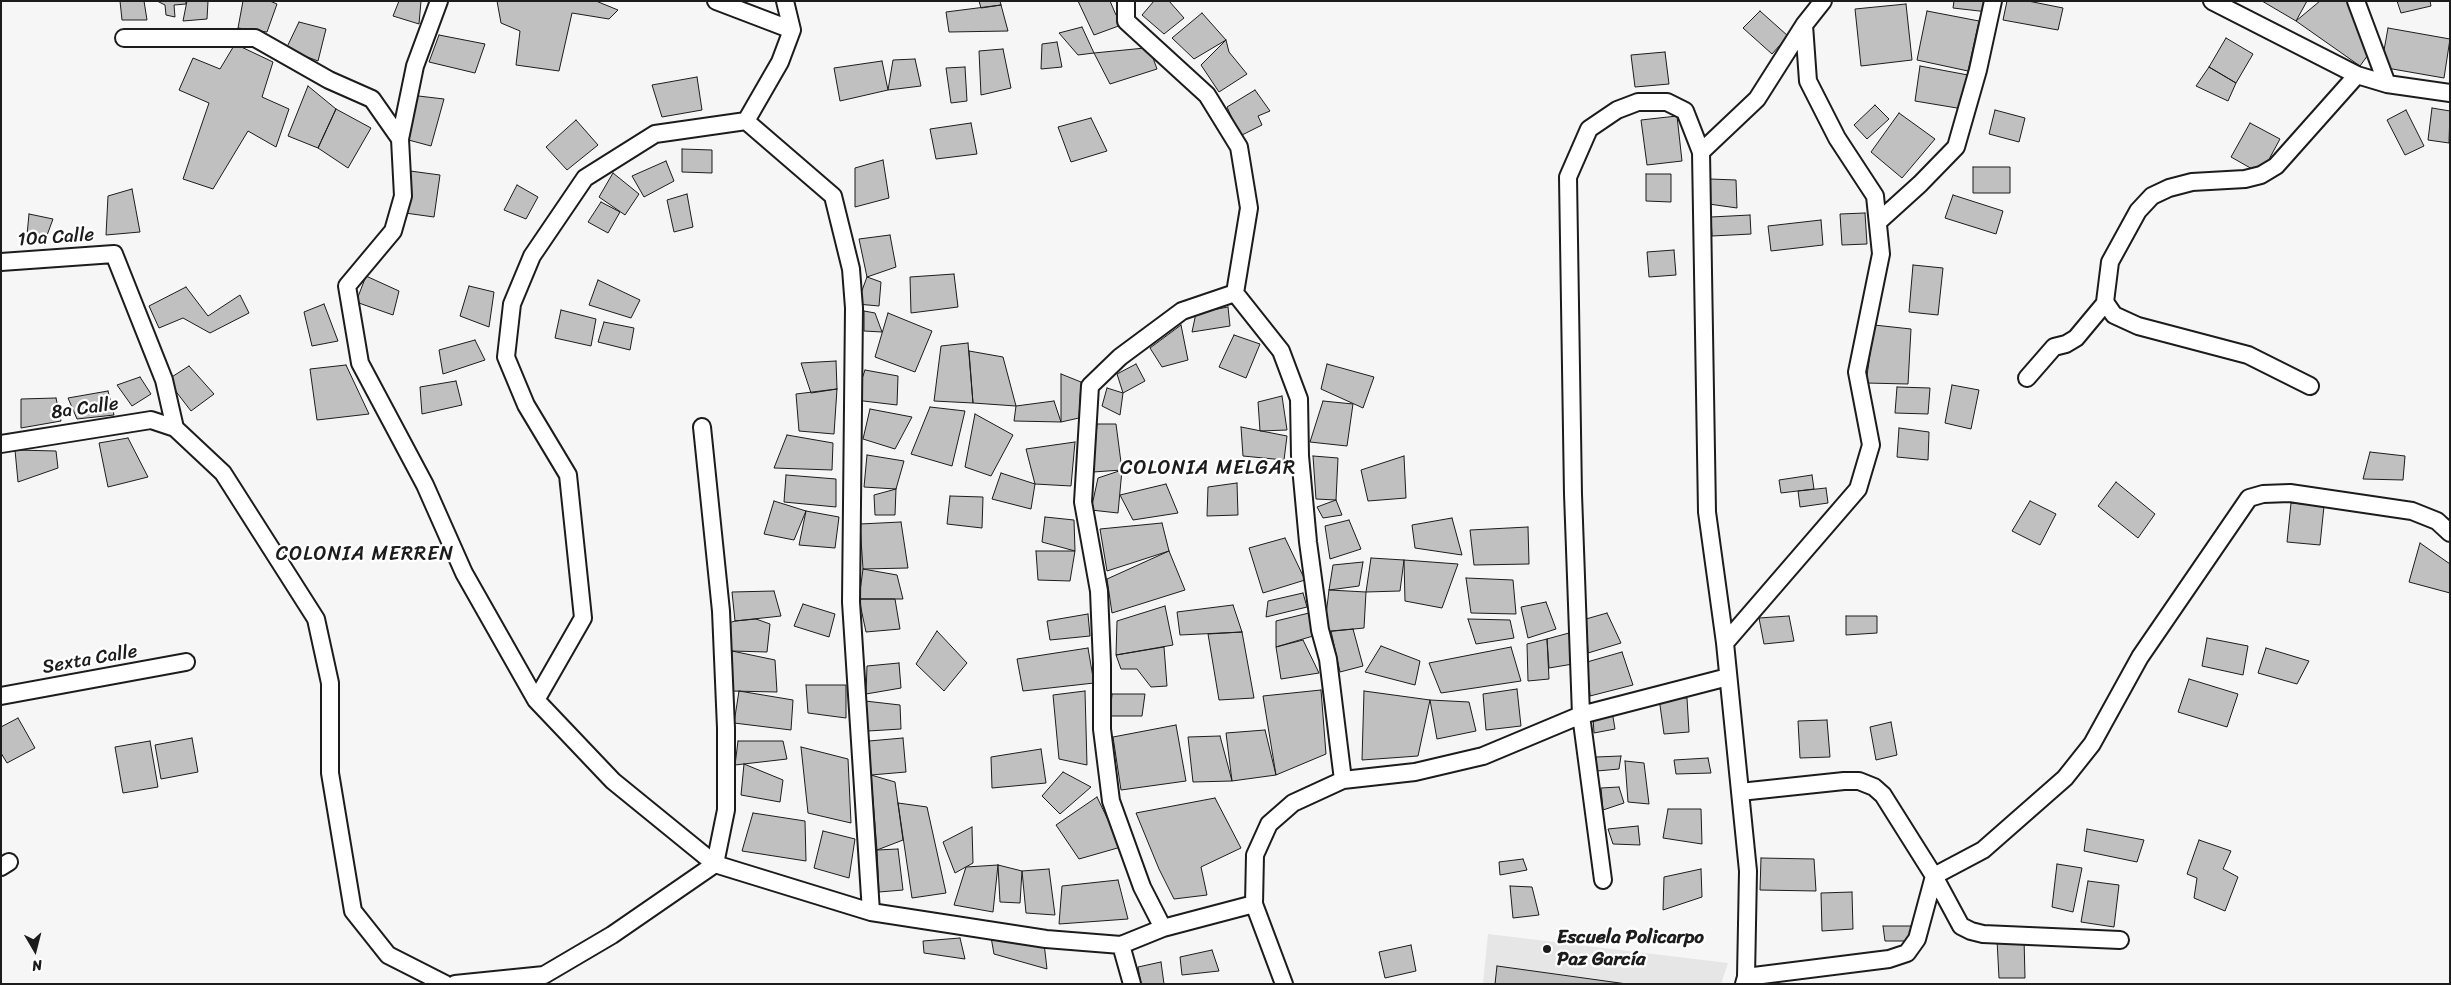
<!DOCTYPE html>
<meta charset="utf-8">
<style>
body{margin:0}
#map{position:relative;width:2451px;height:985px;overflow:hidden;background:#f6f6f6;font-family:Sriracha,sans-serif}
canvas{display:block}
.frame{position:absolute;inset:0;border:2px solid #1c1c1c;pointer-events:none}
.north{position:absolute;left:10px;top:925px;width:50px;height:50px;-webkit-text-stroke:4px #fff;paint-order:stroke;rotate:172deg;font-size:14px;font-weight:700;line-height:20px;text-align:center;color:#1c1c1c}
.north::after{content:'';display:block;margin:auto;width:18px;height:22px;background:#1c1c1c;clip-path:polygon(50% 0,100% 100%,50% 72%,0 100%)}
</style>
<div id="map">
<canvas width="2451" height="985"></canvas>
<div class="frame"></div>
<div class="north">N</div>
</div>
<script>
const ctx = document.querySelector('canvas').getContext('2d');
ctx.lineJoin = 'round';
function paint(path, color) {
  ctx.fillStyle = color;
  ctx.fill(path, 'evenodd');
}
function poly(rows) {
  const path = new Path2D();
  for (const r of rows) {
    path.moveTo(r[0], r[1]);
    for (let i = 2; i < r.length; i += 2) path.lineTo(r[i], r[i + 1]);
  }
  return path;
}
function strokePath(path, color, width, dash) {
  ctx.strokeStyle = color;
  ctx.lineWidth = width;
  ctx.lineCap = dash ? 'butt' : 'round';
  ctx.setLineDash(dash || []);
  ctx.stroke(path);
}
function drawText(font, color, halo, rows, align = 'center') {
  ctx.font = font + ' Sriracha,sans-serif';
  ctx.lineWidth = 4.5;
  ctx.setLineDash([]);
  ctx.textBaseline = 'middle';
  ctx.strokeStyle = halo;
  ctx.fillStyle = color;
  for (const [text, x, y, turn = 0] of rows) {
    ctx.save();
    ctx.translate(x, y);
    ctx.rotate((+turn || 0) * Math.PI / 180);
    ctx.textAlign = isNaN(turn) ? turn : align;
    if (halo) ctx.strokeText(text, 0, 0);
    ctx.fillText(text, 0, 0);
    ctx.restore();
  }
}
const built = poly([
 [1488,934,1728,963,1721,984,1483,984]
]);
const building = poly([
 [120,1,144,1,147,20,122,20,120,1],
 [157,1,186,1,186,4,174,5,175,17,166,15,165,5,157,1],
 [187,1,208,1,207,19,183,21,187,1],
 [243,1,270,1,277,4,267,32,238,28,243,1],
 [399,1,421,1,419,24,393,16,399,1],
 [497,1,596,1,618,10,609,19,572,13,559,71,516,65,520,31,501,23,497,1],
 [979,1,1000,1,1001,5,981,8,979,1],
 [1078,1,1110,1,1116,15,1124,24,1094,35,1078,1],
 [1154,1,1169,1,1184,18,1164,34,1142,15,1154,1],
 [1954,1,1990,1,1988,12,1953,8,1954,1],
 [2007,1,2028,1,2063,8,2058,30,2003,20,2007,1],
 [2262,1,2307,1,2296,21,2262,1],
 [2320,1,2349,1,2373,48,2360,66,2296,21,2320,1],
 [2397,1,2430,1,2431,6,2401,13,2397,1],
 [1906,4,1912,60,1861,66,1855,9,1906,4],
 [1001,5,1008,31,949,32,946,12,1001,5],
 [1760,11,1788,36,1772,54,1743,28,1760,11],
 [1927,11,1979,21,1968,71,1917,60,1927,11],
 [1202,13,1226,40,1194,59,1172,38,1202,13],
 [299,22,326,29,318,61,286,49,299,22],
 [1082,27,1094,53,1078,55,1059,33,1082,27],
 [2388,28,2450,39,2444,78,2381,67,2388,28],
 [439,35,485,44,475,73,429,62,439,35],
 [2226,38,2253,54,2236,83,2209,67,2226,38],
 [1226,40,1229,52,1247,74,1219,92,1201,65,1226,40],
 [1057,42,1062,67,1041,69,1042,44,1057,42],
 [235,44,273,62,262,97,289,109,276,147,248,131,213,189,183,179,209,103,179,90,193,58,220,69,235,44],
 [1145,48,1153,58,1157,69,1110,84,1094,53,1145,48],
 [1003,49,1011,88,981,95,979,51,1003,49],
 [1665,52,1669,84,1635,87,1631,55,1665,52],
 [915,59,921,86,888,90,893,60,915,59],
 [882,61,888,90,840,101,834,68,882,61],
 [1920,66,1968,75,1963,109,1915,101,1920,66],
 [965,67,967,101,951,103,946,68,965,67],
 [2209,67,2236,83,2228,101,2196,86,2209,67],
 [697,77,702,110,662,117,652,85,697,77],
 [308,86,336,109,318,148,288,136,308,86],
 [1255,90,1270,111,1258,116,1262,125,1240,136,1227,107,1255,90],
 [410,95,444,99,431,146,401,138,410,95],
 [1875,105,1889,119,1867,139,1854,125,1875,105],
 [2432,108,2450,111,2449,143,2428,140,2432,108],
 [336,109,371,128,348,168,318,148,336,109],
 [1995,110,2025,118,2019,142,1989,134,1995,110],
 [2406,110,2424,146,2405,155,2387,120,2406,110],
 [1899,113,1935,139,1902,178,1871,152,1899,113],
 [1677,116,1682,161,1647,165,1641,120,1677,116],
 [1091,118,1107,151,1071,162,1058,127,1091,118],
 [576,120,598,145,567,170,546,147,576,120],
 [971,123,977,154,936,159,930,129,971,123],
 [2250,123,2280,139,2261,174,2231,157,2250,123],
 [682,149,712,150,712,173,682,172,682,149],
 [883,160,889,198,855,207,855,168,883,160],
 [666,161,674,181,644,197,632,176,666,161],
 [1973,167,2010,167,2010,193,1973,193,1973,167],
 [410,171,440,175,434,217,405,213,410,171],
 [613,173,639,194,625,215,599,197,613,173],
 [1646,174,1671,174,1671,202,1646,201,1646,174],
 [1710,179,1736,180,1737,208,1709,204,1710,179],
 [517,185,538,197,526,219,504,210,517,185],
 [132,189,140,232,106,235,108,196,132,189],
 [687,194,693,227,674,232,667,200,687,194],
 [1953,195,2003,211,1996,234,1945,218,1953,195],
 [601,202,620,212,608,233,588,222,601,202],
 [1865,213,1867,244,1842,245,1840,214,1865,213],
 [29,214,53,219,46,238,27,235,29,214],
 [1750,215,1751,234,1712,236,1711,217,1750,215],
 [1821,220,1823,245,1771,251,1768,226,1821,220],
 [890,235,896,267,867,277,859,239,890,235],
 [1674,250,1676,275,1649,277,1647,252,1674,250],
 [1913,265,1943,268,1938,315,1909,312,1913,265],
 [954,274,958,307,911,313,910,277,954,274],
 [366,276,399,291,393,315,356,302,366,276],
 [867,277,881,282,879,306,857,304,867,277],
 [598,280,640,300,631,318,589,305,598,280],
 [469,286,494,292,489,327,460,316,469,286],
 [186,287,208,316,240,295,249,313,210,333,183,318,159,328,149,306,186,287],
 [324,304,338,341,312,346,304,312,324,304],
 [1228,307,1230,326,1192,332,1196,313,1228,307],
 [561,310,596,319,591,346,555,338,561,310],
 [864,311,875,313,882,332,864,331,864,311],
 [888,313,932,331,915,372,875,357,888,313],
 [604,322,634,328,630,350,598,342,604,322],
 [1181,325,1188,360,1162,367,1150,348,1181,325],
 [1874,325,1911,329,1908,384,1866,383,1874,325],
 [1234,335,1260,344,1246,378,1219,367,1234,335],
 [475,340,485,360,443,374,439,350,475,340],
 [968,343,973,403,934,401,941,346,968,343],
 [969,351,1003,357,1016,406,973,403,969,351],
 [836,361,837,389,811,393,801,363,836,361],
 [1136,364,1145,381,1123,393,1117,374,1136,364],
 [1327,364,1374,377,1363,408,1321,389,1327,364],
 [346,365,369,414,317,420,310,369,346,365],
 [189,366,214,394,191,411,167,380,189,366],
 [865,370,898,376,897,405,855,400,865,370],
 [1061,374,1081,382,1079,418,1061,422,1061,374],
 [140,377,151,394,132,406,117,385,140,377],
 [456,381,462,405,422,414,420,387,456,381],
 [1952,385,1979,390,1971,429,1945,423,1952,385],
 [1897,387,1930,388,1928,414,1895,413,1897,387],
 [1107,388,1123,393,1120,415,1102,406,1107,388],
 [837,389,834,434,799,431,796,394,837,389],
 [108,391,114,415,77,419,68,398,108,391],
 [1282,396,1287,430,1260,431,1258,402,1282,396],
 [56,398,61,421,21,428,21,399,56,398],
 [1054,401,1061,422,1014,421,1016,406,1054,401],
 [1323,401,1353,404,1347,446,1310,442,1323,401],
 [930,407,965,411,952,466,911,454,930,407],
 [870,409,912,417,895,449,863,439,870,409],
 [975,414,1013,435,991,476,965,467,975,414],
 [1097,424,1116,424,1122,470,1093,472,1097,424],
 [1241,427,1287,436,1284,460,1243,456,1241,427],
 [1899,428,1929,432,1928,460,1897,457,1899,428],
 [787,435,833,443,832,470,774,468,787,435],
 [128,438,148,477,108,487,99,443,128,438],
 [1075,442,1071,486,1035,484,1026,449,1075,442],
 [15,450,56,451,58,468,18,482,15,450],
 [2370,452,2405,456,2403,480,2363,479,2370,452],
 [867,455,904,461,896,489,864,487,867,455],
 [1313,456,1338,458,1336,500,1316,499,1313,456],
 [1404,456,1406,498,1368,501,1361,470,1404,456],
 [1122,470,1118,513,1091,510,1098,478,1122,470],
 [1001,473,1035,484,1031,509,992,499,1001,473],
 [786,475,836,479,836,507,784,502,786,475],
 [1812,475,1814,489,1781,493,1779,480,1812,475],
 [2116,482,2155,514,2138,538,2098,506,2116,482],
 [1237,483,1238,515,1207,516,1208,487,1237,483],
 [1166,484,1178,513,1133,520,1120,495,1166,484],
 [1826,488,1828,503,1800,507,1798,491,1826,488],
 [896,489,895,515,875,515,874,495,896,489],
 [950,496,983,497,982,528,947,524,950,496],
 [1336,500,1342,515,1323,518,1317,507,1336,500],
 [774,501,806,511,794,540,764,534,774,501],
 [2030,501,2056,514,2040,545,2012,531,2030,501],
 [2291,503,2324,506,2320,545,2287,542,2291,503],
 [806,511,839,517,835,548,799,545,806,511],
 [1045,517,1074,520,1075,551,1042,542,1045,517],
 [1452,518,1462,555,1415,548,1412,525,1452,518],
 [1349,520,1361,549,1330,559,1325,526,1349,520],
 [901,522,908,568,863,569,860,524,901,522],
 [1162,523,1169,551,1107,571,1100,529,1162,523],
 [1528,527,1529,564,1474,565,1470,530,1528,527],
 [1285,538,1305,580,1263,593,1249,548,1285,538],
 [2420,543,2450,564,2450,593,2409,582,2420,543],
 [1036,551,1075,551,1070,581,1038,580,1036,551],
 [1169,551,1185,590,1112,613,1107,579,1169,551],
 [1371,558,1404,560,1400,591,1366,592,1371,558],
 [1404,560,1458,564,1442,608,1405,601,1404,560],
 [1363,562,1359,586,1329,590,1333,565,1363,562],
 [863,569,897,575,903,599,859,599,863,569],
 [1466,578,1513,580,1516,614,1471,613,1466,578],
 [1329,590,1366,592,1364,628,1324,632,1329,590],
 [774,591,781,616,735,621,732,592,774,591],
 [1303,593,1307,607,1266,617,1268,601,1303,593],
 [859,599,895,599,900,629,866,632,859,599],
 [1546,602,1556,629,1528,638,1521,607,1546,602],
 [803,604,835,614,829,637,794,626,803,604],
 [1233,605,1242,632,1180,635,1177,612,1233,605],
 [1165,606,1173,645,1116,655,1117,621,1165,606],
 [1309,613,1313,636,1276,647,1276,621,1309,613],
 [1607,613,1621,643,1588,653,1586,619,1607,613],
 [1088,614,1090,636,1050,640,1047,621,1088,614],
 [1789,616,1794,641,1764,644,1759,618,1789,616],
 [1846,616,1877,616,1877,633,1846,635,1846,616],
 [756,619,770,624,767,652,732,651,722,625,735,621,756,619],
 [1468,619,1510,620,1514,638,1476,644,1468,619],
 [1353,629,1363,666,1340,672,1331,631,1353,629],
 [937,631,967,663,944,691,916,664,937,631],
 [1242,632,1254,698,1219,700,1208,634,1242,632],
 [1569,633,1573,664,1549,668,1547,639,1569,633],
 [2207,638,2248,646,2243,675,2202,666,2207,638],
 [1547,639,1549,679,1528,681,1527,644,1547,639],
 [1303,640,1319,673,1281,679,1276,647,1303,640],
 [1381,646,1420,661,1415,685,1365,672,1381,646],
 [1164,647,1167,686,1151,687,1137,669,1121,669,1116,655,1164,647],
 [1511,647,1521,681,1441,693,1429,663,1511,647],
 [1088,648,1094,683,1023,691,1017,659,1088,648],
 [2266,648,2309,661,2297,684,2258,673,2266,648],
 [732,651,775,660,777,692,731,691,732,651],
 [1622,652,1633,685,1590,696,1587,662,1622,652],
 [899,663,901,688,866,694,867,666,899,663],
 [2189,679,2238,694,2227,727,2178,712,2189,679],
 [806,685,846,685,846,718,808,713,806,685],
 [1517,689,1521,726,1486,730,1483,694,1517,689],
 [1321,690,1326,754,1276,775,1263,696,1321,690],
 [739,691,793,700,791,730,734,723,739,691],
 [1085,691,1087,765,1059,759,1053,695,1085,691],
 [1364,691,1430,700,1418,756,1362,760,1364,691],
 [1112,694,1145,694,1142,716,1110,716,1112,694],
 [1659,698,1687,698,1689,732,1664,734,1659,698],
 [1430,700,1469,702,1476,731,1437,739,1430,700],
 [865,701,900,705,901,729,868,731,865,701],
 [1612,711,1615,729,1594,733,1593,717,1612,711],
 [18,718,35,748,7,763,1,753,1,727,18,718],
 [1827,720,1830,757,1800,758,1798,721,1827,720],
 [1891,722,1897,755,1876,760,1870,727,1891,722],
 [1176,725,1186,781,1121,790,1113,737,1176,725],
 [1265,730,1276,775,1232,781,1226,733,1265,730],
 [1220,736,1232,781,1193,782,1188,737,1220,736],
 [192,738,198,772,161,779,155,745,192,738],
 [903,738,906,772,871,775,869,741,903,738],
 [150,741,158,787,123,793,115,747,150,741],
 [738,741,783,741,787,759,735,765,738,741],
 [801,747,848,759,851,823,808,813,801,747],
 [1041,749,1046,783,992,788,991,757,1041,749],
 [1621,756,1619,769,1597,771,1596,757,1621,756],
 [1708,758,1711,773,1676,774,1674,760,1708,758],
 [1625,761,1644,763,1649,804,1628,802,1625,761],
 [744,764,783,780,780,802,741,795,744,764],
 [1063,772,1091,787,1060,814,1042,796,1063,772],
 [871,775,895,782,903,840,877,850,871,775],
 [1619,787,1624,803,1603,810,1601,788,1619,787],
 [1097,797,1121,847,1079,859,1056,825,1097,797],
 [1215,798,1241,848,1201,867,1207,895,1174,899,1159,869,1136,813,1215,798],
 [898,803,927,807,946,893,912,898,898,803],
 [1668,809,1701,809,1702,844,1663,838,1668,809],
 [753,813,805,821,806,861,742,851,753,813],
 [1638,826,1640,845,1613,844,1608,829,1638,826],
 [972,827,973,863,955,873,943,842,972,827],
 [2087,829,2144,840,2137,862,2084,851,2087,829],
 [823,831,855,839,849,878,814,868,823,831],
 [2199,840,2231,851,2223,869,2238,877,2225,911,2194,898,2197,878,2187,874,2199,840],
 [898,849,903,890,879,892,877,850,898,849],
 [1761,858,1814,859,1816,891,1760,890,1761,858],
 [1523,859,1527,870,1500,875,1499,862,1523,859],
 [2057,864,2082,868,2073,912,2052,907,2057,864],
 [998,865,993,912,954,905,966,867,998,865],
 [998,865,1022,871,1020,903,1000,902,998,865],
 [1049,869,1055,915,1026,913,1022,871,1049,869],
 [1701,869,1702,897,1663,910,1664,877,1701,869],
 [1118,880,1128,919,1059,924,1062,886,1118,880],
 [2088,881,2119,885,2114,927,2081,922,2088,881],
 [1510,886,1532,887,1539,915,1513,918,1510,886],
 [1852,892,1853,929,1822,931,1821,893,1852,892],
 [1883,926,1911,926,1911,941,1885,941,1883,926],
 [991,937,1044,943,1047,969,994,954,991,937],
 [960,938,965,959,924,953,923,941,960,938],
 [2024,938,2025,978,1999,978,1997,940,2024,938],
 [1411,945,1416,971,1385,978,1379,952,1411,945],
 [1212,950,1219,971,1182,975,1180,957,1212,950],
 [1161,962,1164,984,1141,984,1138,967,1161,962],
 [1497,966,1627,984,1495,984,1497,966]
]);
const street = poly([
 [439,1,415,66,400,139,403,196,393,231,347,286,360,363,425,485,464,573,536,700,613,781,715,864,871,912,1046,939,1121,945,1163,928,1254,904],
 [716,1,792,30],
 [1126,1,1126,21,1207,95,1239,147,1249,208,1235,293,1281,351,1299,399,1300,456,1308,542,1320,630,1328,659,1343,780],
 [2212,1,2357,75,2387,84,2450,93],
 [2356,1,2387,84],
 [124,38,255,38,329,80,372,99,400,139],
 [746,121,780,62,792,30,785,1],
 [1878,222,1920,184,1956,147,1978,70,1993,1],
 [1,262,114,254,164,380,175,428,223,473,316,619,330,683,330,773,353,911,388,955,445,984],
 [2027,378,2054,347,2066,344,2076,338,2106,302],
 [2310,386,2248,355,2138,326,2114,315,2105,302,2110,262,2138,211,2152,196,2169,188,2192,182,2245,179,2261,175,2276,166,2357,75],
 [1,444,151,420,175,428],
 [1725,643,1858,489,1871,445,1857,372,1881,254,1875,196,1837,138,1808,81,1804,25],
 [1,696,186,662],
 [536,700,583,618,568,475,526,405,506,357,512,304,532,256,585,178,655,134,746,121,833,196,851,269,854,308,851,602,871,912],
 [1740,792,1844,781,1859,781,1874,787,1883,795,1934,876,1961,926,1971,931,1983,934,2120,940],
 [1,867,9,862],
 [1603,880,1581,715,1573,494,1568,177,1589,129,1617,110,1638,102,1667,102,1685,111,1701,152],
 [1163,928,1142,887,1111,801,1102,729,1102,664,1099,591,1083,502,1090,386,1120,357,1182,311,1235,293],
 [1121,945,1132,984],
 [1746,977,1889,959,1907,953,1917,939,1934,876,1983,850,2065,778,2092,744,2140,657,2249,498,2263,494,2290,493,2412,511,2437,521,2450,533],
 [455,984,544,975,612,935,715,864,726,810,726,728,721,611,702,427],
 [1284,984,1254,904,1255,855,1269,824,1293,803,1343,780,1415,772,1483,756,1581,715,1728,677],
 [1744,984,1746,977,1748,871,1725,643,1707,512,1701,152,1757,99,1804,25,1823,1]
]);
const markers = [
 [1547,949,5,"#1c1c1c"]
];
const streetNames = [
 ["10a Calle",56,238,-4],
 ["8a Calle",85,409,-8],
 ["Sexta Calle",90,660,-10]
];
const poiNames = [
 ["Escuela Policarpo",1557,938],
 ["Paz García",1557,960]
];
const neighbourhoodNames = [
 ["COLONIA MELGAR",1208,469],
 ["COLONIA MERREN",365,555]
];
paint(built, '#e6e6e6');
paint(building, '#c0c0c0');
strokePath(building, '#1c1c1c', 1);
strokePath(street, '#1c1c1c', 20);
strokePath(street, '#fff', 16);
for (const [x, y, r, color] of markers) {
  const dot = new Path2D();
  dot.arc(x, y, r, 0, 2 * Math.PI);
  ctx.fillStyle = color;
  ctx.fill(dot);
  strokePath(dot, '#fff', 2);
}
drawText('19px', '#1c1c1c', '#fff', streetNames);
drawText('bold 19px', '#1c1c1c', '#fff', poiNames, 'left');
ctx.letterSpacing = '1px';
drawText('20px', '#1c1c1c', '#fff', neighbourhoodNames);
ctx.letterSpacing = '0px';
</script>
